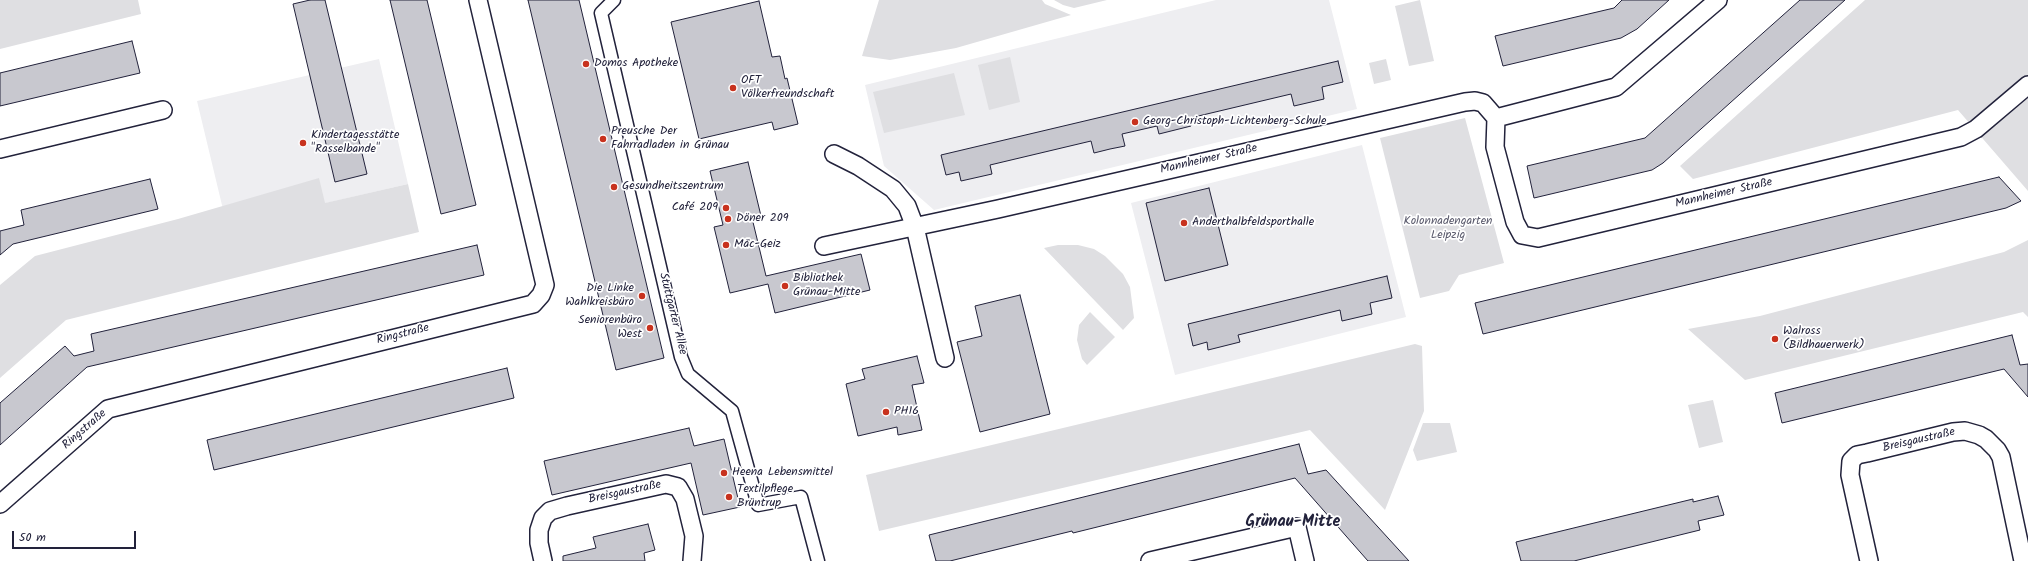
<!DOCTYPE html>
<meta charset="utf-8">
<style>
body{margin:0}
#map{position:relative;width:2028px;height:561px;overflow:hidden;background:#fff;font-family:Kalam,sans-serif}
canvas{display:block}
.scale{position:absolute;left:12px;top:531px;width:124px;height:18px;box-sizing:border-box;border:2px solid #22223b;border-top:0;padding-left:5px;font-size:12px;line-height:14px;white-space:nowrap;color:#22223b;-webkit-text-stroke:3px #fff;paint-order:stroke}
</style>
<div id="map">
<canvas width="2028" height="561"></canvas>
<div class="scale">50 m</div>
</div>
<script>
const ctx = document.querySelector('canvas').getContext('2d');
ctx.lineJoin = 'round';
function paint(path, color) {
  ctx.fillStyle = color;
  ctx.fill(path, 'evenodd');
}
function poly(rows) {
  const path = new Path2D();
  for (const r of rows) {
    path.moveTo(r[0], r[1]);
    for (let i = 2; i < r.length; i += 2) path.lineTo(r[i], r[i + 1]);
  }
  return path;
}
function strokePath(path, color, width, dash) {
  ctx.strokeStyle = color;
  ctx.lineWidth = width;
  ctx.lineCap = dash ? 'butt' : 'round';
  ctx.setLineDash(dash || []);
  ctx.stroke(path);
}
function drawText(font, color, halo, rows, align = 'center') {
  ctx.font = font + ' Kalam,sans-serif';
  ctx.lineWidth = 3.5;
  ctx.setLineDash([]);
  ctx.textBaseline = 'middle';
  ctx.strokeStyle = halo;
  ctx.fillStyle = color;
  for (const [text, x, y, turn = 0] of rows) {
    ctx.save();
    ctx.translate(x, y);
    ctx.rotate((+turn || 0) * Math.PI / 180);
    ctx.textAlign = isNaN(turn) ? turn : align;
    if (halo) ctx.strokeText(text, 0, 0);
    ctx.fillText(text, 0, 0);
    ctx.restore();
  }
}
const built = poly([
 [1216,0,1329,0,1357,109,934,210,884,166,865,85],
 [379,59,408,184,227,226,197,101],
 [1362,145,1406,317,1175,375,1131,203]
]);
const green = poly([
 [0,0,138,0,141,14,0,49],
 [879,0,1042,0,1045,4,1071,15,956,48,890,60,862,56],
 [1054,0,1107,0,1074,8,1063,5],
 [1420,0,1434,61,1409,66,1395,6],
 [1865,0,2028,0,2028,191,1958,110,1693,179,1680,166],
 [1010,57,1020,102,989,110,978,65],
 [1386,59,1391,80,1374,84,1369,63],
 [954,73,965,115,884,133,873,92],
 [1465,118,1504,263,1459,275,1449,291,1420,298,1380,138],
 [319,178,325,203,408,184,419,232,66,320,0,378,0,285,35,256,178,219],
 [2028,240,2028,317,2023,312,1745,380,1688,329,1760,316,2004,252],
 [1058,245,1078,245,1094,249,1105,256,1123,274,1130,287,1134,318,1123,330,1044,248],
 [1090,312,1115,337,1087,365,1082,359,1077,340,1079,325],
 [1415,344,1422,346,1424,411,1385,510,1310,430,879,531,866,475],
 [1713,400,1723,442,1699,448,1688,405],
 [1423,423,1450,423,1457,452,1417,461,1413,450]
]);
const building = poly([
 [310,0,325,0,367,174,335,182,293,4,310,0],
 [390,0,427,0,476,205,441,214,390,0],
 [528,0,579,0,664,358,616,370,528,0],
 [1622,0,1669,0,1637,29,1621,38,1503,66,1495,36,1614,8,1622,0],
 [1800,0,1845,0,1663,163,1652,170,1534,198,1527,166,1645,138,1800,0],
 [759,1,772,57,780,56,785,79,787,78,798,124,774,130,772,122,699,139,671,22,759,1],
 [132,41,140,73,0,106,0,73,132,41],
 [1338,61,1343,82,1322,87,1324,99,1294,106,1291,94,1190,118,1191,126,1159,134,1157,126,1122,134,1125,146,1110,149,1094,153,1091,141,990,165,992,174,961,181,959,172,946,175,941,155,1338,61],
 [748,162,761,216,752,218,766,276,861,254,870,290,775,313,768,284,730,293,714,227,723,225,710,171,748,162],
 [1999,177,2021,201,2006,208,1483,334,1475,303,1999,177],
 [150,179,158,209,13,244,0,255,0,231,24,225,21,210,150,179],
 [1209,188,1228,265,1165,281,1146,203,1209,188],
 [477,245,484,275,87,367,0,445,0,403,65,346,74,356,94,351,91,334,477,245],
 [1387,276,1392,298,1370,303,1372,314,1342,321,1340,310,1238,335,1240,342,1208,350,1207,342,1193,346,1188,324,1387,276],
 [1020,295,1050,414,980,432,957,342,982,336,975,306,1020,295],
 [2012,335,2020,365,2028,364,2028,397,2004,369,1782,423,1775,393,2012,335],
 [917,356,924,383,912,385,922,430,898,435,897,427,858,436,846,384,865,379,862,369,917,356],
 [507,368,514,398,214,470,207,440,507,368],
 [689,428,694,446,724,439,740,507,703,515,691,463,552,495,544,461,689,428],
 [1299,444,1308,474,1326,470,1409,561,1368,561,1295,478,1073,533,1072,531,950,561,936,561,929,535,1299,444],
 [1718,496,1724,515,1698,521,1700,530,1574,561,1521,561,1516,542,1693,499,1693,502,1718,496],
 [648,524,655,550,644,553,645,561,563,561,563,556,596,548,593,537,648,524]
]);
const pedestrian = poly([
 [614,0,601,13,681,357,688,374,732,411,758,505,801,497,818,561]
]);
const minor = poly([
 [1496,118,1616,87,1718,0],
 [0,149,163,110],
 [834,154,858,166,893,189,907,206,915,227,945,358],
 [824,246,998,209,1465,102,1475,101,1483,103,1496,118,1495,147,1515,222,1522,235,1538,238,1961,137,1976,129,2028,85],
 [0,504,108,409,533,304,541,295,545,285,478,0],
 [543,561,539,543,539,530,543,518,550,511,567,506,666,484,678,487,685,499,694,536,692,561],
 [1150,561,1297,527,1305,561],
 [1869,561,1850,475,1851,461,1857,455,1867,453,1953,432,1965,431,1979,435,1986,439,1997,450,2001,457,2023,561]
]);
const markers = [
 [586,64,4,"#c8321e"],
 [733,88,4,"#c8321e"],
 [1135,122,4,"#c8321e"],
 [603,139,4,"#c8321e"],
 [303,143,4,"#c8321e"],
 [614,187,4,"#c8321e"],
 [726,208,4,"#c8321e"],
 [728,219,4,"#c8321e"],
 [1184,223,4,"#c8321e"],
 [726,245,4,"#c8321e"],
 [785,286,4,"#c8321e"],
 [642,296,4,"#c8321e"],
 [650,328,4,"#c8321e"],
 [1775,339,4,"#c8321e"],
 [886,412,4,"#c8321e"],
 [724,473,4,"#c8321e"],
 [729,497,4,"#c8321e"]
];
const poiNames = [
 ["Domos Apotheke",594,64],
 ["OFT",741,81],
 ["Völkerfreundschaft",741,95],
 ["Georg-Christoph-Lichtenberg-Schule",1143,122],
 ["Preusche Der",611,132],
 ["Fahrradladen in Grünau",611,146],
 ["Kindertagesstätte",311,136],
 ["\"Rasselbande\"",311,150],
 ["Gesundheitszentrum",622,187],
 ["Café 209",718,208,"right"],
 ["Döner 209",736,219],
 ["Anderthalbfeldsporthalle",1192,223],
 ["Mäc-Geiz",734,245],
 ["Bibliothek",793,279],
 ["Grünau-Mitte",793,293],
 ["Die Linke",634,289,"right"],
 ["Wahlkreisbüro",634,303,"right"],
 ["Seniorenbüro",642,321,"right"],
 ["West",642,335,"right"],
 ["Walross",1783,332],
 ["(Bildhauerwerk)",1783,346],
 ["PH16",894,412],
 ["Heena Lebensmittel",732,473],
 ["Textilpflege",737,490],
 ["Brüntrup",737,504]
];
const streetNames = [
 ["Mannheimer Straße",1209,160,-13],
 ["Mannheimer Straße",1724,194,-13],
 ["Stuttgarter Allee",672,314,76],
 ["Ringstraße",403,335,-14],
 ["Ringstraße",85,430,-41],
 ["Breisgaustraße",1919,441,-13],
 ["Breisgaustraße",625,493,-12]
];
const parkNames = [
 ["Kolonnadengarten",1448,222],
 ["Leipzig",1448,236]
];
const districtNames = [
 ["Grünau-Mitte",1293,523]
];
paint(built, '#eeeef1');
paint(green, '#dfdfe2');
paint(building, '#c8c8cf');
strokePath(building, '#22223b', 1);
strokePath(pedestrian, '#22223b', 15);
strokePath(minor, '#22223b', 20);
strokePath(pedestrian, '#fff', 12);
strokePath(minor, '#fff', 17);
for (const [x, y, r, color] of markers) {
  const dot = new Path2D();
  dot.arc(x, y, r, 0, 2 * Math.PI);
  ctx.fillStyle = color;
  ctx.fill(dot);
  strokePath(dot, '#fff', 1.5);
}
drawText('12px', '#22223b', '#fff', poiNames, 'left');
drawText('12px', '#22223b', '#fff', streetNames);
drawText('12px', '#5b5b6d', '#fff', parkNames);
drawText('bold 16px', '#22223b', '#fff', districtNames);
</script>
